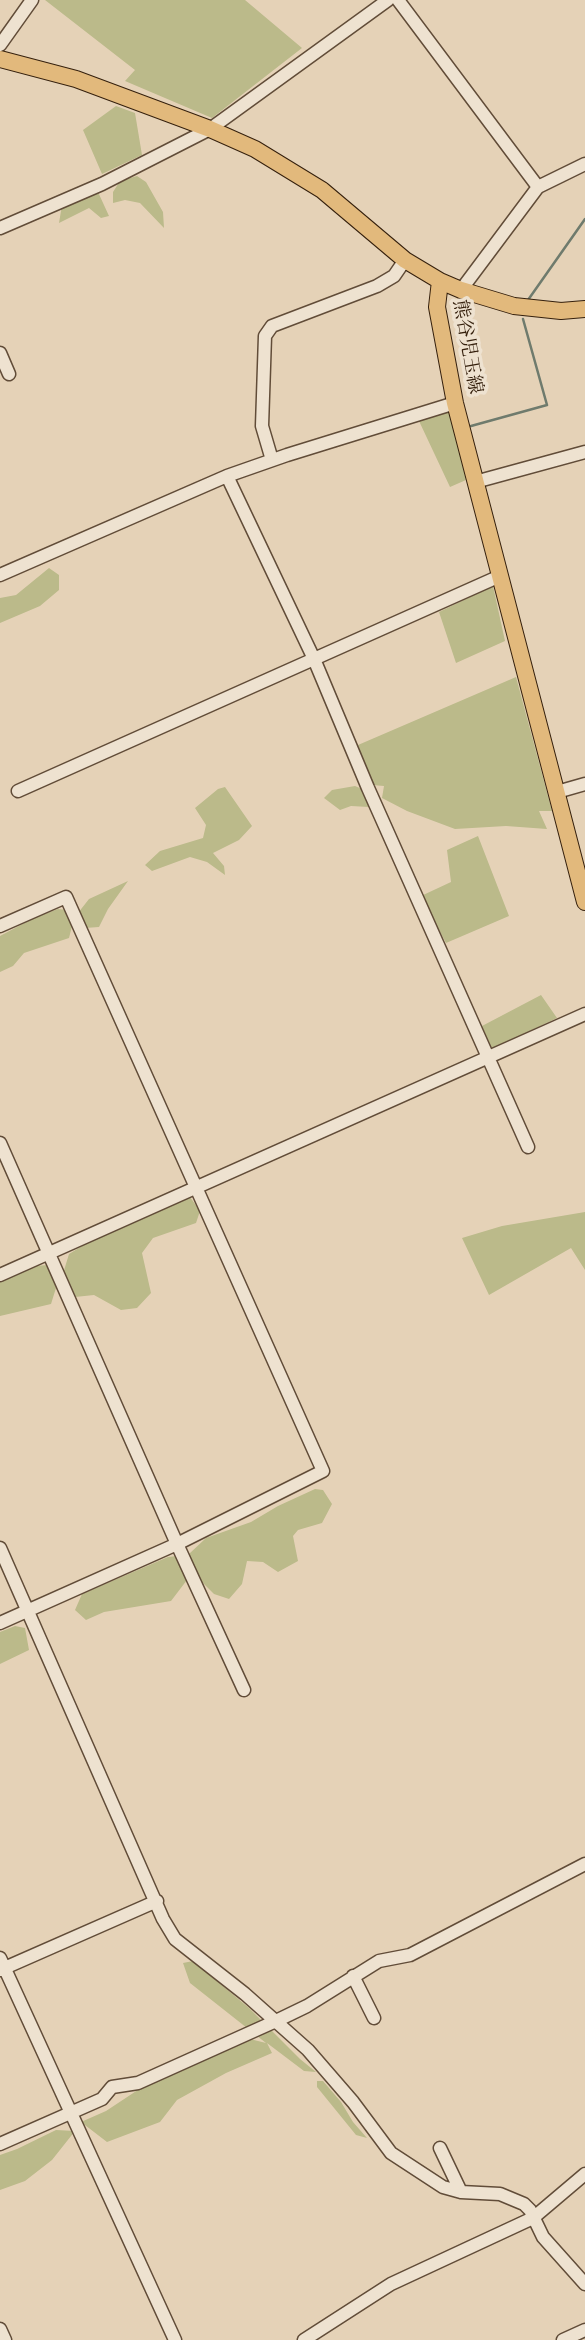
<!DOCTYPE html>
<meta charset="utf-8">
<style>
body{margin:0}
canvas{display:block;background:#e5d2b7}
</style>
<canvas width="585" height="2340"></canvas>
<script>
const ctx = document.querySelector('canvas').getContext('2d');
ctx.lineJoin = 'round';
function paint(path, color) {
  ctx.fillStyle = color;
  ctx.fill(path, 'evenodd');
}
function poly(rows) {
  const path = new Path2D();
  for (const r of rows) {
    path.moveTo(r[0], r[1]);
    for (let i = 2; i < r.length; i += 2) path.lineTo(r[i], r[i + 1]);
  }
  return path;
}
function strokePath(path, color, width, dash) {
  ctx.strokeStyle = color;
  ctx.lineWidth = width;
  ctx.lineCap = dash ? 'butt' : 'round';
  ctx.setLineDash(dash || []);
  ctx.stroke(path);
}
function drawText(font, color, halo, rows, align = 'center') {
  ctx.font = font + ' "IM FELL French Canon","Noto Serif JP",serif';
  ctx.lineWidth = 7;
  ctx.setLineDash([]);
  ctx.textBaseline = 'middle';
  ctx.strokeStyle = halo;
  ctx.fillStyle = color;
  for (const [text, x, y, turn = 0] of rows) {
    ctx.save();
    ctx.translate(x, y);
    ctx.rotate((+turn || 0) * Math.PI / 180);
    ctx.textAlign = isNaN(turn) ? turn : align;
    if (halo) ctx.strokeText(text, 0, 0);
    ctx.fillText(text, 0, 0);
    ctx.restore();
  }
}
const green = poly([
 [45,0,245,0,302,48,212,118,125,81,135,70],
 [116,106,135,113,142,155,102,174,83,130],
 [137,176,146,182,163,212,164,228,140,203,125,200,113,203,113,192,120,181],
 [91,192,98,192,109,216,101,218,89,208,59,223,62,205],
 [449,411,466,480,450,487,419,421],
 [49,568,59,575,59,590,40,606,0,623,0,598,16,595],
 [493,586,505,641,456,663,439,612],
 [516,677,552,811,539,811,547,829,506,826,455,829,407,811,382,798,384,786,372,785,358,745],
 [355,786,362,789,368,796,369,807,351,806,340,810,324,798,332,790],
 [225,787,252,826,239,840,213,853,224,866,225,875,207,862,190,857,152,871,145,865,160,851,203,838,206,825,195,808,218,789],
 [478,836,509,916,446,943,421,896,451,882,447,850],
 [128,881,108,909,99,927,85,928,78,913,89,899],
 [58,909,67,910,72,926,69,938,24,953,13,966,0,972,0,936,34,918],
 [541,995,557,1018,492,1049,482,1026],
 [190,1197,200,1211,196,1223,153,1238,142,1253,151,1293,137,1308,121,1310,94,1295,75,1297,65,1287,62,1277,69,1254,92,1240],
 [585,1212,585,1270,571,1248,489,1295,462,1238,502,1226],
 [48,1265,56,1288,51,1304,0,1316,0,1279,35,1266],
 [315,1489,323,1490,332,1504,322,1523,298,1530,293,1536,298,1561,278,1572,263,1562,247,1561,242,1584,229,1599,214,1594,198,1578,189,1554,206,1538,251,1522,278,1506],
 [177,1556,187,1580,171,1601,104,1612,86,1620,75,1610,82,1594,168,1557],
 [15,1626,25,1628,29,1650,0,1664,0,1632],
 [193,1961,249,2008,300,2059,316,2072,304,2071,267,2043,272,2053,226,2073,177,2100,160,2122,107,2142,81,2122,106,2111,162,2074,250,2039,266,2043,190,1983,183,1963],
 [317,2081,323,2081,341,2102,353,2122,367,2138,356,2135,317,2087],
 [56,2130,75,2131,52,2160,25,2181,0,2190,0,2155,17,2149]
]);
const stream = poly([
 [528,300,585,219],
 [471,426,547,405,523,319]
]);
const minor = poly([
 [398,0,538,187],
 [0,45,32,0],
 [0,228,102,184,210,129,388,0],
 [461,290,538,187,585,164],
 [0,353,9,374],
 [272,460,262,426,265,336,272,326,377,286,394,276,405,260],
 [227,476,314,659,368,788,528,1147],
 [475,482,585,452],
 [0,575,227,476,287,455,455,403],
 [18,791,500,576],
 [557,792,585,784],
 [0,926,66,897,323,1471,177,1544,0,1623],
 [0,1143,177,1544,244,1690],
 [0,1275,585,1014],
 [0,1548,163,1919,175,1939,245,1994,308,2050,353,2102,391,2153,443,2187,461,2192,500,2194,524,2204,530,2210,543,2237,585,2284],
 [0,1958,175,2340],
 [0,1970,157,1901],
 [353,1976,374,2018],
 [0,2144,102,2099,112,2087,138,2083,276,2021,307,2006,379,1961,410,1955,585,1864],
 [440,2148,461,2192],
 [0,2329,5,2340],
 [304,2340,391,2284,533,2218,585,2174],
 [563,2340,585,2330]
]);
const major = poly([
 [0,59,76,79,210,129,255,149,322,190,405,260,440,281,437,307,455,403,585,902],
 [440,281,461,290,514,306,561,311,585,309]
]);
const streetNames = [
 ["熊谷児玉線",467,347,80]
];
paint(green, '#bbba8a');
strokePath(stream, '#6f7b6d', 2.5);
strokePath(minor, '#614c38', 15);
strokePath(major, '#35200d', 18);
strokePath(minor, '#eee2d0', 12);
strokePath(major, '#e2b97c', 16);
drawText('19px', '#35200d', '#eee2d0', streetNames);
</script>
